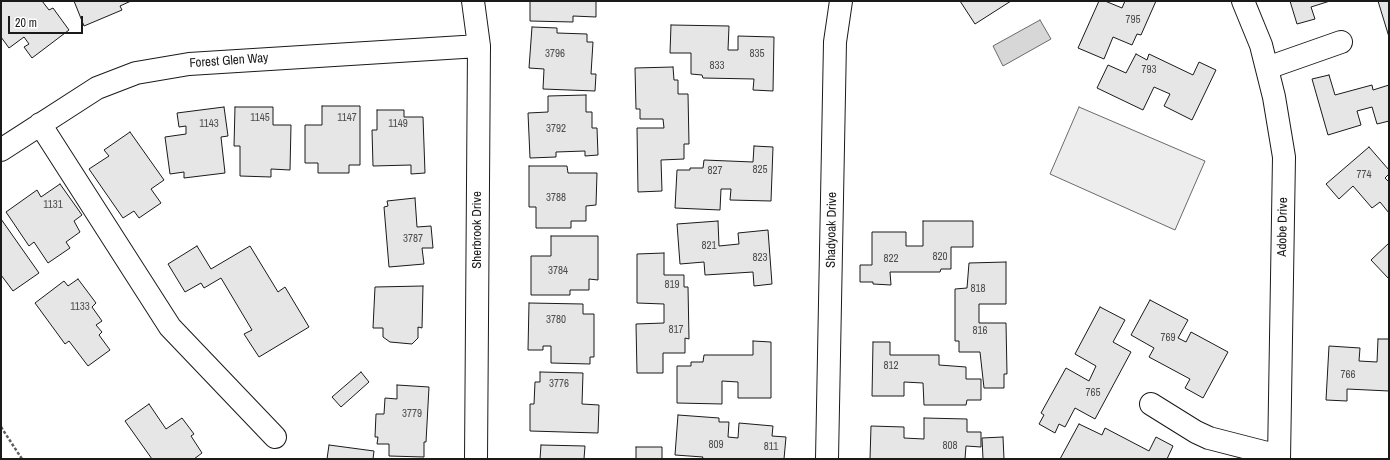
<!DOCTYPE html>
<style>
body{margin:0}
#map{position:relative;width:1390px;height:460px;overflow:hidden;background:#fff;font-family:"Archivo Narrow",sans-serif}
canvas{display:block}
.frame{position:absolute;inset:0;border:2px solid #1a1a1a;pointer-events:none}
.scale{position:absolute;left:8px;top:16px;width:75px;height:18px;box-sizing:border-box;border:2px solid #1a1a1a;border-top:0;padding-left:5px;font-size:12px;line-height:14px;white-space:nowrap;color:#1a1a1a;-webkit-text-stroke:3px #fff;paint-order:stroke}
</style>
<div id="map">
<canvas width="1390" height="460"></canvas>
<div class="frame"></div>
<div class="scale">20 m</div>
</div>
<script>
const ctx = document.querySelector('canvas').getContext('2d');
ctx.lineJoin = 'round';
function paint(path, color) {
  ctx.fillStyle = color;
  ctx.fill(path, 'evenodd');
}
function poly(rows) {
  const path = new Path2D();
  for (const r of rows) {
    path.moveTo(r[0], r[1]);
    for (let i = 2; i < r.length; i += 2) path.lineTo(r[i], r[i + 1]);
  }
  return path;
}
function strokePath(path, color, width, dash) {
  ctx.strokeStyle = color;
  ctx.lineWidth = width;
  ctx.lineCap = dash ? 'butt' : 'round';
  ctx.setLineDash(dash || []);
  ctx.stroke(path);
}
function drawText(font, color, halo, rows, align = 'center') {
  ctx.font = font + ' "Archivo Narrow",sans-serif';
  ctx.lineWidth = 3;
  ctx.setLineDash([]);
  ctx.textBaseline = 'middle';
  ctx.strokeStyle = halo;
  ctx.fillStyle = color;
  for (const [text, x, y, turn = 0] of rows) {
    ctx.save();
    ctx.translate(x, y);
    ctx.rotate((+turn || 0) * Math.PI / 180);
    ctx.textAlign = isNaN(turn) ? turn : align;
    if (halo) ctx.strokeText(text, 0, 0);
    ctx.fillText(text, 0, 0);
    ctx.restore();
  }
}
const built = poly([
 [1079,107,1205,161,1175,230,1050,174,1079,107]
]);
const water = poly([
 [1040,20,1051,39,1003,66,993,46,1040,20]
]);
const building = poly([
 [1,1,42,1,49,10,53,8,69,30,32,58,24,47,29,44,24,37,9,48,1,37,1,1],
 [74,1,131,1,120,6,122,10,84,26,74,1],
 [530,1,596,1,596,17,573,16,573,22,530,21,530,1],
 [960,1,1011,1,975,24,960,1],
 [1099,1,1105,1,1122,8,1125,1,1156,1,1141,35,1137,34,1132,45,1113,37,1104,59,1078,48,1099,1],
 [1290,1,1330,1,1311,7,1315,19,1297,24,1290,1],
 [1378,1,1389,1,1389,37,1378,1],
 [671,25,729,26,728,50,738,50,738,36,774,37,773,91,753,90,754,79,703,78,702,75,691,74,691,53,670,53,671,25],
 [532,27,557,28,557,33,587,34,587,42,593,42,591,74,596,74,595,91,543,89,544,69,529,68,532,27],
 [1136,54,1147,60,1149,54,1193,75,1199,62,1216,70,1192,120,1164,106,1170,94,1154,87,1143,110,1097,88,1108,65,1126,73,1136,54],
 [673,67,674,80,678,80,678,94,688,94,689,144,684,144,684,159,661,160,662,191,638,192,637,128,664,128,663,119,640,119,640,109,636,109,635,68,673,67],
 [1329,75,1335,95,1372,85,1373,90,1389,85,1389,121,1377,124,1372,107,1357,111,1361,125,1328,135,1312,79,1329,75],
 [586,95,586,112,592,112,592,128,597,128,598,155,585,156,585,151,556,152,556,157,530,158,528,113,548,112,548,96,586,95],
 [322,106,360,106,360,165,349,165,349,173,318,173,318,163,305,163,305,125,322,125,322,106],
 [224,107,228,136,221,137,225,173,184,178,184,172,170,174,165,137,186,134,186,126,179,127,177,113,224,107],
 [235,107,273,107,273,125,291,125,290,170,271,169,271,177,240,176,240,146,234,146,235,107],
 [377,110,404,110,404,117,423,117,425,173,411,174,411,165,373,166,372,130,377,130,377,110],
 [130,132,164,180,151,189,161,203,139,218,134,211,123,218,89,169,109,156,104,150,130,132],
 [754,146,773,147,771,201,730,200,731,189,721,189,720,210,675,208,677,170,690,170,690,168,703,168,704,160,753,162,754,146],
 [1369,147,1389,170,1389,174,1385,178,1389,182,1389,213,1380,202,1372,208,1353,186,1339,199,1326,184,1369,147],
 [529,166,567,166,568,173,597,173,596,205,586,206,586,221,571,221,571,228,536,228,536,207,529,207,529,166],
 [60,184,82,215,74,221,80,232,66,242,70,248,48,263,34,242,29,246,6,212,37,190,41,197,60,184],
 [415,198,417,227,431,226,433,248,422,248,424,264,389,267,384,207,388,206,387,201,415,198],
 [1,219,39,273,13,291,1,275,1,219],
 [718,221,719,246,739,244,738,233,768,230,772,284,754,286,753,272,705,275,704,262,680,264,677,224,718,221],
 [923,221,973,221,973,247,951,247,951,269,941,269,940,272,890,272,891,285,873,284,873,282,860,282,860,265,872,265,872,232,906,232,906,246,923,246,923,221],
 [551,236,598,236,598,280,589,279,589,290,570,290,570,295,531,295,531,256,551,256,551,236],
 [1389,243,1389,279,1371,260,1389,243],
 [197,246,211,269,250,246,278,292,285,287,309,327,259,357,244,334,252,330,221,278,204,288,201,283,185,292,168,264,197,246],
 [664,253,664,275,684,275,684,287,688,287,689,339,685,338,685,353,663,353,663,373,637,373,636,324,664,323,664,304,637,303,637,254,664,253],
 [1006,262,1006,304,979,304,979,323,1006,323,1007,374,1004,374,1004,388,984,388,980,352,959,352,959,341,955,341,955,289,967,288,969,263,1006,262],
 [78,279,96,303,92,307,102,321,96,325,102,332,99,335,110,350,88,366,69,341,65,344,35,303,64,281,68,286,78,279],
 [423,286,422,328,418,327,418,338,412,344,390,342,383,337,383,328,373,328,375,287,423,286],
 [1150,300,1188,320,1178,338,1186,342,1191,332,1228,352,1203,398,1185,388,1190,379,1149,357,1154,348,1131,335,1150,300],
 [529,303,583,304,583,314,594,314,594,357,590,357,590,364,551,363,551,346,543,346,543,350,528,350,529,303],
 [1100,307,1125,320,1113,342,1131,352,1095,419,1075,408,1065,427,1059,424,1055,433,1039,424,1044,415,1041,413,1066,368,1089,381,1096,366,1075,354,1100,307],
 [1378,339,1389,339,1389,391,1347,389,1347,401,1326,400,1329,346,1360,348,1359,361,1377,362,1378,339],
 [753,341,771,342,771,398,738,398,738,382,722,381,722,404,677,403,677,366,691,366,691,362,703,362,704,355,753,355,753,341],
 [873,342,890,342,890,355,939,355,939,365,966,367,966,379,981,379,981,400,967,400,966,405,924,405,923,383,904,382,904,396,872,396,873,342],
 [361,372,369,382,341,407,332,397,361,372],
 [540,372,583,373,582,404,599,405,598,433,530,431,530,404,534,404,535,382,540,382,540,372],
 [397,385,429,387,426,442,424,442,424,457,389,456,389,444,377,444,378,437,375,437,376,414,384,414,385,398,397,399,397,385],
 [149,404,166,429,182,418,194,434,191,436,202,453,194,459,152,459,125,421,149,404],
 [678,415,719,418,719,422,729,422,728,437,738,438,739,423,773,426,772,436,786,437,784,459,702,459,703,457,675,455,678,415],
 [924,418,967,419,967,432,981,432,981,447,966,446,965,459,870,459,871,426,904,427,904,438,924,439,924,418],
 [1079,424,1102,435,1105,428,1149,451,1156,437,1173,446,1167,459,1060,459,1079,424],
 [1003,437,1004,459,983,459,982,438,1003,437],
 [329,445,374,451,373,459,327,459,329,445],
 [541,445,585,446,584,459,540,459,541,445],
 [636,447,662,447,662,459,636,459,636,447]
]);
const path = poly([
 [1,427,22,459]
]);
const minor = poly([
 [473,1,479,46,476,459],
 [1243,1,1261,45,1274,97,1284,157,1279,459],
 [1267,68,1341,42],
 [40,124,170,327,275,437],
 [1,150,97,88,136,73,189,64,479,46],
 [1151,404,1196,432,1209,438,1279,456],
 [827,459,835,42,841,1]
]);
const numberNames = [
 ["795",1133,20],
 ["3796",555,54],
 ["835",757,54],
 ["833",717,66],
 ["793",1149,70],
 ["1145",260,118],
 ["1147",347,118],
 ["1143",209,124],
 ["1149",398,124],
 ["3792",556,129],
 ["825",760,170],
 ["827",715,171],
 ["774",1364,175],
 ["3788",556,198],
 ["1131",53,205],
 ["3787",413,239],
 ["821",709,246],
 ["820",940,257],
 ["823",760,258],
 ["822",891,259],
 ["3784",558,271],
 ["819",672,285],
 ["818",978,289],
 ["1133",80,307],
 ["3780",556,320],
 ["817",676,330],
 ["816",980,331],
 ["769",1168,338],
 ["812",891,366],
 ["766",1348,375],
 ["3776",559,384],
 ["765",1093,393],
 ["3779",412,414],
 ["809",716,445],
 ["808",950,446],
 ["811",771,447]
];
const streetNames = [
 ["Forest Glen Way",229,61,-4],
 ["Adobe Drive",1283,227,-89],
 ["Sherbrook Drive",478,230,-90],
 ["Shadyoak Drive",832,230,-89]
];
paint(built, '#ededed');
strokePath(built, '#6a6a6a', 1);
paint(water, '#d7d7d7');
strokePath(water, '#6a6a6a', 1);
paint(building, '#e6e6e6');
strokePath(building, '#1a1a1a', 1);
strokePath(minor, '#1a1a1a', 24);
strokePath(path, '#5f5f5f', 2.5, [3, 2]);
strokePath(minor, '#fff', 22);
drawText('11px', '#4d4d4d', null, numberNames);
drawText('13px', '#1a1a1a', '#fff', streetNames);
</script>
